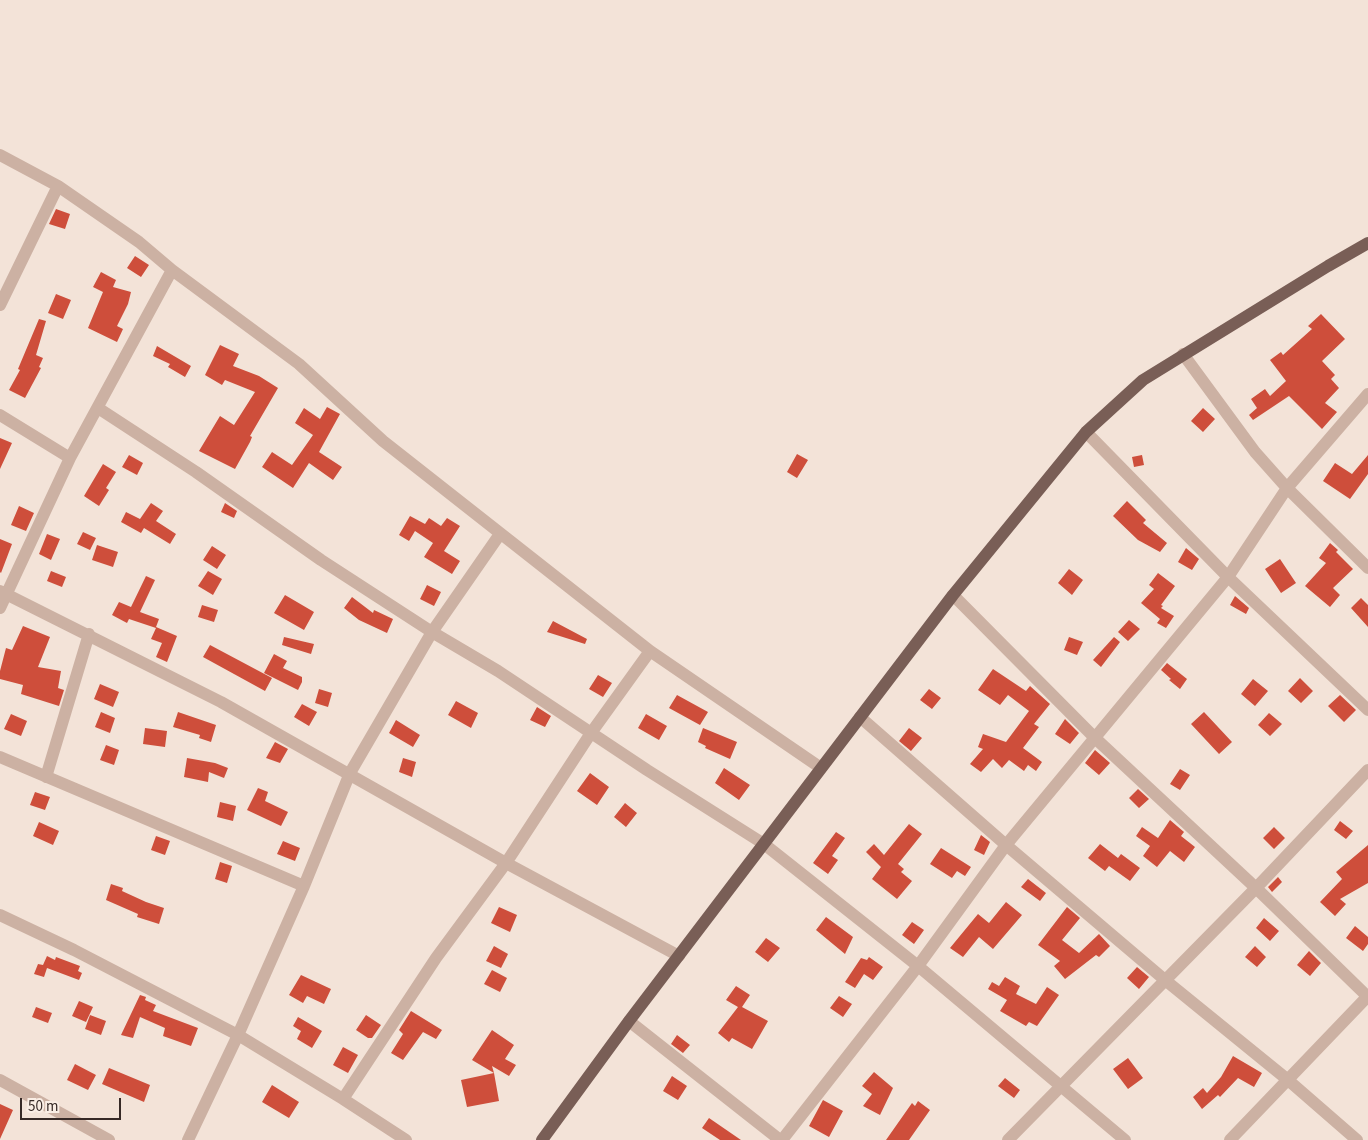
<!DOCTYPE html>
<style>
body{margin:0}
#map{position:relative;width:1368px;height:1140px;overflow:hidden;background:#f3e3d8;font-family:"Source Sans 3",sans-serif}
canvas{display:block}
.scale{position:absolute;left:20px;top:1098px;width:101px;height:22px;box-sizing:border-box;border:2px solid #362926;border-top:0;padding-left:6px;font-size:15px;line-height:18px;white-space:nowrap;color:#362926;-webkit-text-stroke:4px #faeee5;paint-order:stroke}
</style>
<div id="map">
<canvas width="1368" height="1140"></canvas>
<div class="scale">50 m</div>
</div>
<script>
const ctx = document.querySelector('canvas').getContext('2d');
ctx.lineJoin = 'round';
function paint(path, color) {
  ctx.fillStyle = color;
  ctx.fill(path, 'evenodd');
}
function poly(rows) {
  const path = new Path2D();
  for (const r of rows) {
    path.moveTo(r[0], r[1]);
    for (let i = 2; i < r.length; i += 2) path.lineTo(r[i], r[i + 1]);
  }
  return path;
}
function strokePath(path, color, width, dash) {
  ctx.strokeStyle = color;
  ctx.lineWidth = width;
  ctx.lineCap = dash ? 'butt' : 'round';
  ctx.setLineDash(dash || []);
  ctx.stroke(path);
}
const building = poly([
 [56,209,70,214,65,229,49,224],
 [135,256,149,265,141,277,127,268],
 [101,272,116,280,113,287,131,292,128,304,117,326,123,329,117,342,88,328,103,292,93,287],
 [56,294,71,300,63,319,48,313],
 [1321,314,1345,339,1322,361,1335,375,1331,379,1339,388,1325,403,1337,412,1322,429,1289,396,1253,420,1249,415,1257,408,1251,399,1265,389,1270,396,1286,381,1270,360,1281,352,1283,355,1312,329,1308,326],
 [39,319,46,321,36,355,43,358,39,367,41,368,25,398,9,390,20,370,18,369],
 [220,345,239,354,233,366,259,376,278,388,250,436,252,437,250,442,235,469,199,451,220,416,234,425,255,392,225,380,222,385,205,375],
 [157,346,191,366,185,377,168,367,170,364,153,356],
 [327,407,340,414,319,452,342,467,333,480,309,463,293,488,262,467,272,452,292,465,313,435,295,423,304,408,320,419],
 [1203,408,1215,419,1203,432,1191,421],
 [0,438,12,443,0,469],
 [797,454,808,460,797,478,787,472],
 [129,455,143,463,137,475,122,467],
 [1142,455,1144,465,1134,467,1132,457],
 [1368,455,1368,474,1350,499,1323,481,1335,463,1352,474],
 [103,464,116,472,106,488,109,490,99,506,84,496],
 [1127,501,1146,520,1143,523,1167,543,1160,552,1138,540,1113,516],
 [151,503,163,511,156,521,176,534,170,544,144,528,141,533,121,522,126,512,140,519],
 [225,503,237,511,234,518,221,512],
 [19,506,34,513,26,531,11,525],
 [410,516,425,524,429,518,441,526,447,518,460,526,444,551,460,561,452,574,424,557,433,543,415,531,409,541,399,535],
 [83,532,96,538,90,550,77,544],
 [47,534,60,539,51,560,39,554],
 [0,539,12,544,1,573,0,572],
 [1330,543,1338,550,1336,552,1353,569,1333,588,1340,595,1330,607,1305,586,1326,563,1319,558],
 [97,545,118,552,113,567,92,560],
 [212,546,226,555,217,569,203,560],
 [1186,548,1199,559,1192,570,1178,562],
 [1280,559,1296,583,1281,593,1265,569],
 [1069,569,1083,580,1072,595,1058,583],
 [51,571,66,577,62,587,47,581],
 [208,571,222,579,213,595,198,586],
 [1158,573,1175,586,1161,605,1163,606,1161,608,1174,616,1166,628,1157,623,1160,619,1141,603,1154,589,1149,585],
 [146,576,155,580,140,612,159,619,156,627,177,636,167,662,156,657,162,643,151,639,156,628,129,619,127,623,112,615,119,602,131,607],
 [427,585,441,592,434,606,420,599],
 [285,595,314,612,304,630,274,613],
 [1235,596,1249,608,1246,614,1230,605],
 [352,597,373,613,374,610,393,619,387,633,359,620,344,608],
 [1361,598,1368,605,1368,627,1351,608],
 [202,605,218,610,214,622,198,617],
 [1129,620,1140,629,1128,641,1118,632],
 [553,621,587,639,585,644,547,632],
 [23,626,50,637,38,667,61,671,58,688,64,690,59,706,21,694,23,685,0,679,0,671,6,648,12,650],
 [284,637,314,644,311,654,282,645],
 [1069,637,1083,642,1077,655,1064,650],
 [1114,637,1120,642,1101,667,1093,660],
 [210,645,272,678,265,691,203,657],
 [274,654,287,661,283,668,302,677,302,682,298,690,264,673],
 [1167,663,1187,679,1180,689,1169,680,1171,679,1161,670],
 [993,669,1026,691,1030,686,1050,704,1034,724,1039,727,1023,748,1042,762,1036,771,1028,765,1024,771,1009,760,1002,768,993,759,981,772,970,764,983,749,978,747,983,734,1006,742,1029,711,1008,695,1000,705,978,690],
 [598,675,612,683,603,697,589,689],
 [1300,678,1313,691,1301,703,1288,691],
 [1253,679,1268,691,1255,706,1241,694],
 [100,684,119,692,113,707,94,699],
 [319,689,332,693,328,707,315,703],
 [929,689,941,698,932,709,920,700],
 [677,695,708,712,700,725,669,708],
 [1340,695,1356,710,1344,722,1328,706],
 [456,701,478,713,471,728,448,715],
 [302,704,317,712,309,726,294,717],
 [537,707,551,716,545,727,530,720],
 [101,712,115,718,110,733,95,727],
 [178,712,216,725,211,742,199,738,200,735,173,727],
 [1204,712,1232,742,1219,754,1191,724],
 [1269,713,1282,724,1270,736,1258,725],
 [11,714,27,721,21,736,4,729],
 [646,714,667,726,659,740,638,728],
 [1065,719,1079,733,1070,744,1055,734],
 [396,720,420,735,413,747,389,733],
 [145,728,167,731,165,747,143,744],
 [703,728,737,742,730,759,705,748,706,746,698,742],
 [909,728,922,738,911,751,899,741],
 [275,742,288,749,280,763,266,758],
 [106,745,119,750,114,765,100,760],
 [1095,750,1110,763,1099,775,1085,763],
 [187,758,215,763,228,768,224,778,209,772,208,782,184,777],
 [403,758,416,762,412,777,399,772],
 [724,768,750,785,739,800,715,783],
 [1180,769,1190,775,1180,790,1170,784],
 [590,773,609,787,597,805,577,791],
 [258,788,268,792,265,801,288,812,281,826,247,810],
 [1138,789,1149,799,1139,808,1129,798],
 [35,792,50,797,45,810,30,805],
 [220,802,236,806,233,821,217,817],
 [625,803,637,813,626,827,614,817],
 [1170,820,1184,832,1181,836,1195,847,1184,862,1170,851,1157,867,1143,856,1150,846,1136,836,1142,827,1158,838],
 [1340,821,1353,831,1346,839,1334,830],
 [39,822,59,831,53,845,33,836],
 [909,824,922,834,898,864,904,869,901,872,912,881,897,899,872,879,881,867,866,852,874,844,884,855],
 [1274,827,1285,838,1274,849,1263,838],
 [836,832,845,838,832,856,838,860,828,874,813,863],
 [981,835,990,842,984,855,974,850],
 [156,836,170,841,165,855,151,850],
 [283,841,300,848,295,861,277,854],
 [1100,844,1118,858,1121,854,1140,868,1130,881,1109,866,1105,871,1088,858],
 [1368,845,1368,883,1340,899,1346,904,1335,916,1320,902,1342,879,1336,872],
 [941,848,971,867,965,876,957,871,952,878,930,864],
 [220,862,232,866,227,883,215,879],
 [1278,877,1282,882,1272,892,1268,887],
 [1028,879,1046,893,1040,901,1021,887],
 [111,884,123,888,122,891,146,902,164,908,159,924,137,917,138,914,106,900],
 [1006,902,1022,915,993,949,979,937,963,957,950,948,978,914,989,923],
 [499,907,517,915,510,932,491,923],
 [1067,907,1080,918,1062,940,1079,953,1099,934,1110,946,1099,957,1096,955,1065,979,1054,966,1060,961,1038,945],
 [826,917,853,937,845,954,816,930],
 [1264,918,1279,931,1270,941,1256,928],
 [912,922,924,930,914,944,902,935],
 [1355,926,1368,937,1368,944,1363,951,1346,938],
 [766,938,780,948,768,962,755,952],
 [494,946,508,954,501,968,486,961],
 [1255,946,1266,957,1257,967,1245,957],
 [1309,951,1321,963,1310,976,1297,965],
 [47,956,55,960,56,957,80,966,78,971,82,973,79,980,47,968,44,977,34,974,38,964,43,965],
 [869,957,883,967,873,980,864,974,855,988,845,982,861,958,867,960],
 [1137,967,1149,977,1139,989,1127,978],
 [492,970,507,978,500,992,484,984],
 [301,975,331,989,324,1004,307,996,303,1003,289,995],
 [1005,977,1020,986,1016,994,1036,1004,1047,987,1059,995,1037,1026,1029,1022,1026,1026,1000,1011,1007,1000,988,989,992,982,999,986],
 [736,986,750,995,742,1007,768,1021,752,1049,732,1038,729,1042,718,1033,738,1007,726,1000],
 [140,995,146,997,145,1000,156,1005,153,1011,198,1028,191,1046,163,1036,165,1028,140,1017,133,1038,121,1035],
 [839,996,852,1004,843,1017,830,1008],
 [79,1001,93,1007,86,1022,72,1016],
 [36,1007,52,1013,48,1023,32,1017],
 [411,1011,442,1030,436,1039,423,1032,403,1060,391,1053,403,1034,399,1030],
 [90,1015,106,1021,101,1035,85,1029],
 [366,1015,381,1025,372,1038,368,1038,356,1030],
 [298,1017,322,1031,312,1048,297,1039,301,1031,293,1026],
 [492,1030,514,1045,505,1059,516,1065,509,1076,492,1066,494,1073,472,1060],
 [677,1035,690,1045,683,1053,671,1044],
 [343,1047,358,1055,348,1073,333,1065],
 [1233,1056,1262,1073,1254,1087,1238,1078,1220,1097,1218,1095,1202,1109,1193,1097,1203,1088,1207,1093,1221,1077],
 [1128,1058,1143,1078,1128,1089,1113,1069],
 [75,1064,96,1075,88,1090,67,1080],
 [109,1068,150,1085,144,1102,102,1084],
 [874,1072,893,1088,880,1115,863,1106,872,1094,862,1086],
 [494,1073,499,1101,467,1107,461,1080],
 [672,1076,687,1086,678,1100,663,1091],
 [1005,1078,1020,1090,1014,1098,998,1086],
 [272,1085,299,1102,289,1118,262,1102],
 [823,1100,843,1111,829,1137,809,1126],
 [918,1101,930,1110,909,1140,886,1140,912,1103,915,1106],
 [0,1104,13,1110,0,1139],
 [709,1118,741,1140,720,1140,702,1128]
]);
const minor = poly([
 [0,155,58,186,139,242,172,270,299,364,383,441,650,651,821,768],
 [0,305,58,186],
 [1183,354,1255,452,1287,488,1368,568],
 [98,408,196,472,321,560,432,632,498,671,647,770,764,844,918,966,1125,1140],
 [0,415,70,458],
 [1086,432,1228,577,1368,710],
 [0,591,221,702,506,863,679,956],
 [953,595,1095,738,1256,888,1368,997],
 [0,608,70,458,172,270],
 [860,717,1006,845,1165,980,1288,1080,1357,1140],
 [0,757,304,886],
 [46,777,89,634],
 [0,915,74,950,238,1035,343,1099,406,1140],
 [629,1021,780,1140],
 [0,1080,109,1140],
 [343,1099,436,958,506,863,591,733,650,651],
 [188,1140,238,1035,304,886,350,773,432,632,500,534],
 [782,1140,918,966,1006,845,1228,577,1287,488,1368,394],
 [1008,1140,1256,888,1368,770],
 [1230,1140,1368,996]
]);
const major = poly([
 [542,1140,629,1021,953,595,1086,432,1143,380,1328,266,1368,243]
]);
paint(building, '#ce4e3b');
strokePath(minor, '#ccb1a3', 12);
strokePath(major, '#795e56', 12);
</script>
